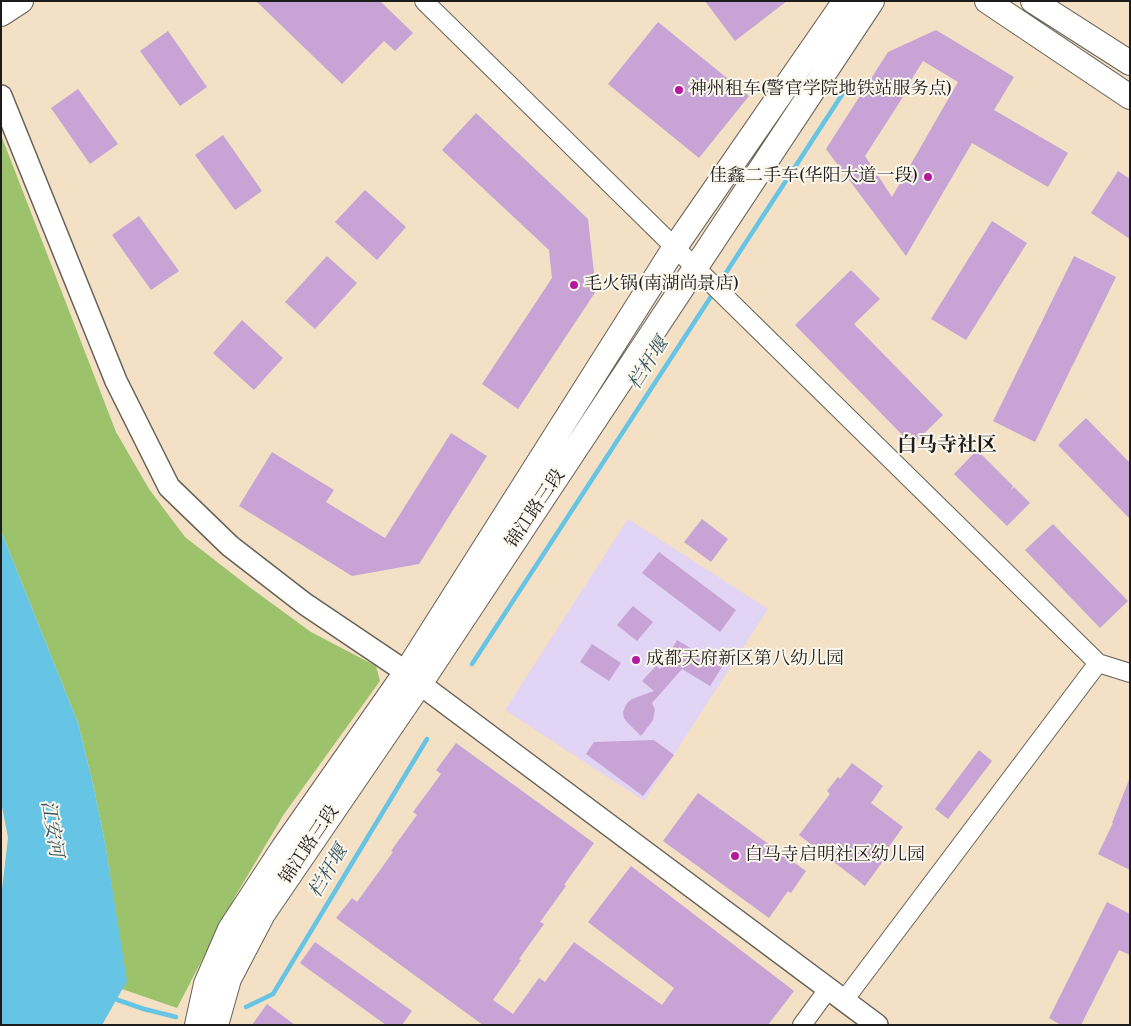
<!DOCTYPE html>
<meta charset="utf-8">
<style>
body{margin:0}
#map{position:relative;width:1131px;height:1026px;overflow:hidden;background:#f3e0c5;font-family:"Libre Bodoni",serif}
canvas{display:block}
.frame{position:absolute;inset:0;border:2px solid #1c1c1c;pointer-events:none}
</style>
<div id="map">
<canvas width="1131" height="1026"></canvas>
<div class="frame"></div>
</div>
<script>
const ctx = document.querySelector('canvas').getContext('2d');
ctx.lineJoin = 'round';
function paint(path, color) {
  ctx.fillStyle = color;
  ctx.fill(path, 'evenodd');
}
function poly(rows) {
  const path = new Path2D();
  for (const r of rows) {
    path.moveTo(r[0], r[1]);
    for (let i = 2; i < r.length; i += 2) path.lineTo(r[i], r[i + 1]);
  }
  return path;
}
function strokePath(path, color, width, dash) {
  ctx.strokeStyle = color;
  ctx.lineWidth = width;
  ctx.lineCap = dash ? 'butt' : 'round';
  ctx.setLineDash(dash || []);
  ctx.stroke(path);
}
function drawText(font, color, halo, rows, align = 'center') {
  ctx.font = font + ' "Libre Bodoni","Noto Serif SC",serif';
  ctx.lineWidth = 4;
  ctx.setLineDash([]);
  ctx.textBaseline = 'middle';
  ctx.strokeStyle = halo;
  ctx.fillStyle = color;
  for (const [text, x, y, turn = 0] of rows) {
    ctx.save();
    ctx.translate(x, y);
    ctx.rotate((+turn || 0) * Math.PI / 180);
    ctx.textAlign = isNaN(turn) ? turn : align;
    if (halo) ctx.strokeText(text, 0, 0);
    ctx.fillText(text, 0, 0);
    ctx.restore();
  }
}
const built = poly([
 [628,519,768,609,644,801,505,710]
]);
const green = poly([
 [1,135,116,432,149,489,185,537,248,586,311,632,376,666,380,681,284,814,236,895,177,1008,122,989,126,980,105,843,93,784,78,723,1,531]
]);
const water = poly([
 [1,531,78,723,93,784,105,843,127,981,102,1025,1,1025,1,898,8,838,1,801]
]);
const stream = poly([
 [718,285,851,81],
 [472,664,714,292],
 [112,998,144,1009,176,1017],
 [246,1007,273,994,427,739]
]);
const building = poly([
 [256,1,380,1,413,33,395,51,384,41,342,84],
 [705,1,787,1,735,41],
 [658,22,749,96,699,158,608,84],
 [936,30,1014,77,994,110,1068,153,1048,187,972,143,906,256,826,149,888,52],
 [923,61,958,82,892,197,865,156,912,83,910,82],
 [168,31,207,87,180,106,140,51],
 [78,89,118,144,90,164,51,108],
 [476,113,588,219,596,291,518,409,482,384,552,278,549,250,442,150],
 [223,135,262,191,235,210,195,155],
 [1118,171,1130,179,1130,239,1091,213],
 [365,190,406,227,377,260,335,222],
 [139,216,179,271,151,290,112,235],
 [992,221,1027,243,966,340,931,319],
 [327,256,357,283,315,329,285,302],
 [1074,256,1116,277,1035,442,993,421],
 [851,270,880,299,854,324,943,415,912,445,795,325],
 [242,320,283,358,254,390,213,353],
 [1086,418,1130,463,1130,519,1058,445],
 [451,433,487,456,419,564,352,576,239,506,272,452,334,490,326,502,385,538],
 [977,450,1013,486,1011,490,1014,487,1030,503,1007,526,954,474],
 [702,519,728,539,711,562,684,542],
 [1053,524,1128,601,1100,628,1025,550],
 [659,552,736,610,720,632,642,573],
 [633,606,653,622,637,641,617,625],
 [677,640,722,667,710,686,682,669,652,703,655,710,653,720,641,736,627,722,624,718,623,712,625,707,627,703,632,699,654,691,642,681,656,666,660,669],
 [592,644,621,663,609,681,580,662],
 [654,740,674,755,643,796,586,754,594,742],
 [456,743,594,843,564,885,566,886,540,922,544,924,519,959,521,960,493,1000,513,1014,539,978,545,982,574,942,662,1005,674,988,588,922,631,866,794,991,768,1025,483,1025,336,918,352,898,357,902,393,852,391,851,417,815,413,812,441,774,436,770],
 [979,750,992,761,948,819,935,809],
 [852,763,883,786,871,803,903,827,888,848,891,850,865,886,799,835,830,794,827,791,838,777,840,779],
 [1129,780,1130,781,1130,870,1098,854,1113,823,1112,823],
 [698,793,806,871,791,893,788,891,769,918,663,841],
 [1107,902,1130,914,1130,955,1119,950,1081,1025,1061,1025,1049,1018],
 [315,942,412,1011,402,1025,386,1025,300,963],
 [267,1004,295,1025,252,1025]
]);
const minor = poly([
 [424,1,1098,663,1130,673],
 [845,999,1098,663],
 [802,1025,829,988]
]);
const tertiary = poly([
 [1,96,116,381,169,487,230,546,305,604,406,672,420,684,877,1025]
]);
const secondary = poly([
 [987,1,1130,97],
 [1033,1,1130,63],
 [1,14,21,1],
 [197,1025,206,984,230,929,283,848,406,672,675,247,845,1],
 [216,1025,229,979,263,914,420,684,872,1]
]);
const markers = [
 [679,90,5,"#b5179e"],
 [928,177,5,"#b5179e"],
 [574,285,5,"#b5179e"],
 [636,660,5,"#b5179e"],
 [735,856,5,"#b5179e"]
];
const poiNames = [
 ["神州租车(警官学院地铁站服务点)",689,90],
 ["佳鑫二手车(华阳大道一段)",918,177,"right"],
 ["毛火锅(南湖尚景店)",584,285],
 ["成都天府新区第八幼儿园",646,660],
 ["白马寺启明社区幼儿园",745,856]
];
const streetNames = [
 ["锦江路三段",536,509,-56],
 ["锦江路三段",310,845,-56]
];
const waterNames = [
 ["栏杆堰",649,364,-57],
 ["江安河",51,829,81],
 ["栏杆堰",329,872,-59]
];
const quarterNames = [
 ["白马寺社区",947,446]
];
paint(built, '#e1d4f4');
paint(green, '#9cc26c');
paint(water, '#66c4e5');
strokePath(stream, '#66c4e5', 4.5);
paint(building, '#c8a3d5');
strokePath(minor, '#676157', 20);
strokePath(tertiary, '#676157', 24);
strokePath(secondary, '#676157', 26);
strokePath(minor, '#fff', 18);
strokePath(tertiary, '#fff', 21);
strokePath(secondary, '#fff', 24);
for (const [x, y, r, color] of markers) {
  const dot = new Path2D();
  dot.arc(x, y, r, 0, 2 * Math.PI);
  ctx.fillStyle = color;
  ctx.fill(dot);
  strokePath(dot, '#fbf7ec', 2);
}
drawText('18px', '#1c1c1c', '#fbf7ec', poiNames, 'left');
drawText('18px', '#1c1c1c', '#fbf7ec', streetNames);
drawText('italic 19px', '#365762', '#fbf7ec', waterNames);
drawText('bold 20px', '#1c1c1c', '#fbf7ec', quarterNames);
</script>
